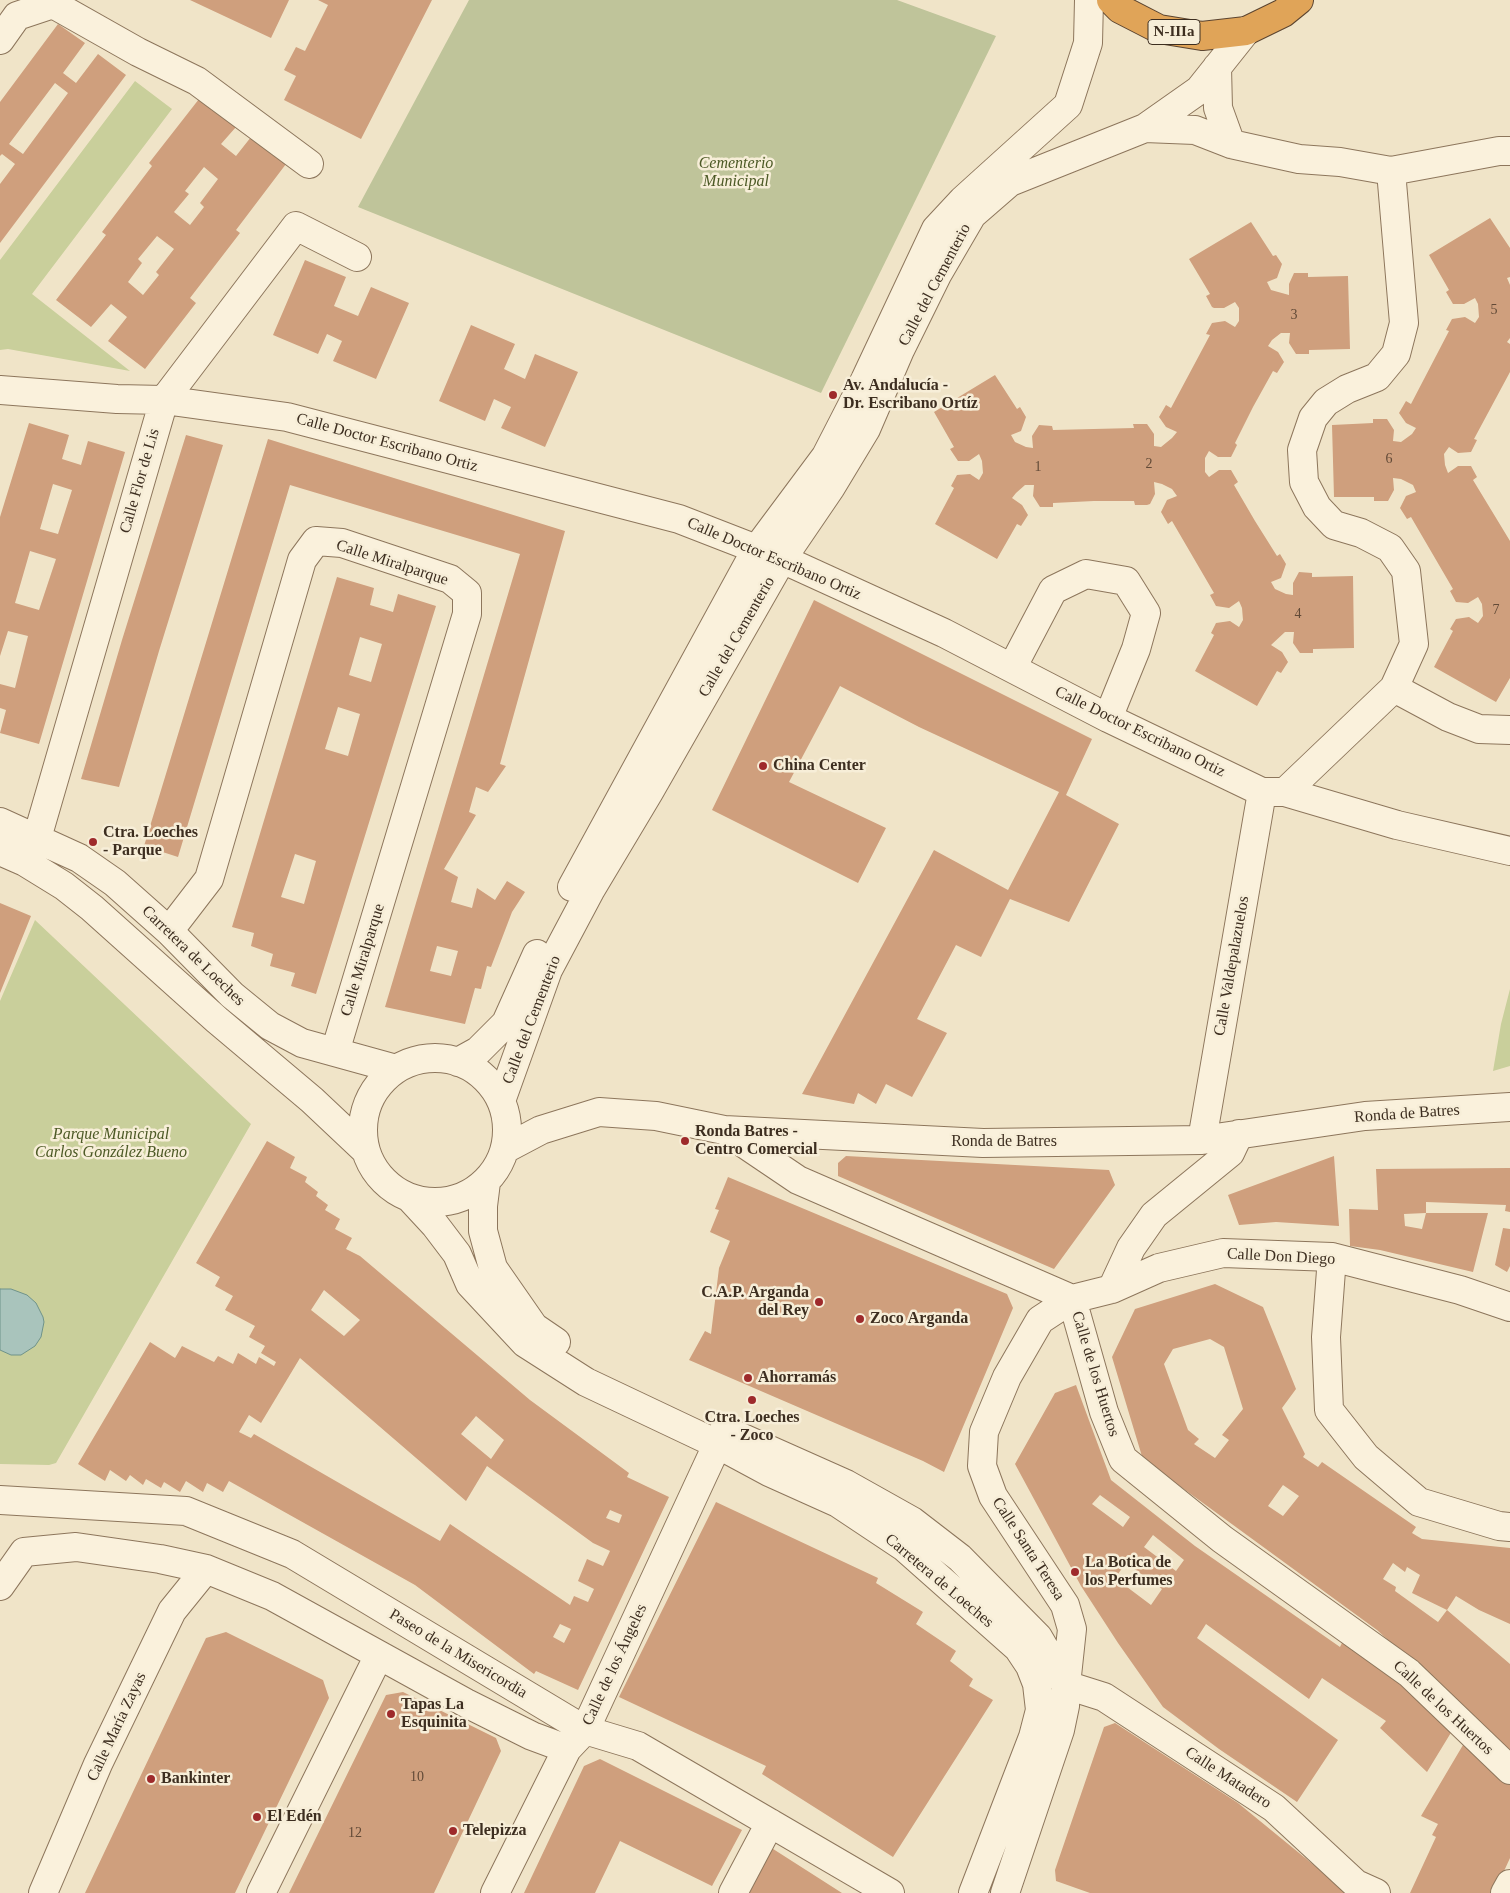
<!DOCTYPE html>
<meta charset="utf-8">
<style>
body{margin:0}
canvas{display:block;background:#f0e4c8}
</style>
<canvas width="1510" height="1893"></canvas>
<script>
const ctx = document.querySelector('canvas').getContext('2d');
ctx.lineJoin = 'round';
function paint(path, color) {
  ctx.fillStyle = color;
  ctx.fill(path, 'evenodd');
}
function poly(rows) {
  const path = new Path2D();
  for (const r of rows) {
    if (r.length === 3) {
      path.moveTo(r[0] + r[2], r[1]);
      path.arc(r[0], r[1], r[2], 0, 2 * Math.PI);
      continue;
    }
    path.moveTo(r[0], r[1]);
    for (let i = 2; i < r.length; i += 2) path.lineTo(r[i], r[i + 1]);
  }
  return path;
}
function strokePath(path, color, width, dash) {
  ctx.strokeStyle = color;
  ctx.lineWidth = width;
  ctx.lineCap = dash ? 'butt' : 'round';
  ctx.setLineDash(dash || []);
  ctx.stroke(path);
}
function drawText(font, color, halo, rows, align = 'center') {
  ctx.font = font + ' "Times New Roman",serif';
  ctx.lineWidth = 5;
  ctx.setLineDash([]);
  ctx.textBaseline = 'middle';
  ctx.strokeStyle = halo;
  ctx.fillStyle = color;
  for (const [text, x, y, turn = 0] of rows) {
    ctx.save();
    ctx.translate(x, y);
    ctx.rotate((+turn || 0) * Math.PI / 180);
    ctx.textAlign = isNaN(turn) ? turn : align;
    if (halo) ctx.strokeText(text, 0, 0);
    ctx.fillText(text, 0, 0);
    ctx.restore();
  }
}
const green = poly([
 [135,81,172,109,32,294,130,371,8,349,0,350,0,260],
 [35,920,251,1124,56,1463,49,1465,0,1464,0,1001],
 [1510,989,1510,1066,1493,1071,1501,1024]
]);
const cemetery = poly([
 [469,0,897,0,996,36,821,393,358,207]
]);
const water = poly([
 [0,1289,11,1289,27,1295,36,1303,43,1317,44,1322,41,1337,35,1346,21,1355,11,1355,0,1350,0,1289]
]);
const building = poly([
 [190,0,289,0,271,38],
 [318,0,432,0,361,139,284,100,296,76,284,70,296,47,305,51,328,5],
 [58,24,85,43,63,73,76,83,98,54,126,75,0,243,0,184,15,164,2,154,0,156,0,102],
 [55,83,68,93,23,154,9,144],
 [199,99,236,127,221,144,236,156,251,137,286,164,236,230,240,233,190,298,196,303,145,369,108,341,127,317,111,304,91,327,56,300,106,235,102,232,152,166,149,163],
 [204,167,218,179,200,203,204,207,190,225,174,212,189,194,185,191],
 [157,236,174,249,156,272,159,275,143,295,128,282,142,263,138,259],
 [1490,218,1510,248,1510,277,1507,278,1510,285,1510,338,1507,342,1510,344,1510,372,1474,439,1477,440,1471,452,1458,453,1449,447,1444,454,1445,465,1448,473,1458,466,1471,466,1477,477,1473,480,1510,541,1510,678,1496,702,1434,667,1453,631,1450,629,1456,619,1469,617,1478,623,1483,616,1482,604,1478,597,1468,603,1456,602,1450,591,1453,589,1411,517,1407,519,1400,508,1406,496,1416,492,1413,485,1401,479,1393,478,1394,490,1388,501,1374,501,1374,497,1334,497,1332,425,1373,423,1373,419,1387,419,1394,430,1393,441,1401,442,1412,434,1416,428,1406,423,1399,413,1406,401,1411,404,1449,331,1446,330,1452,319,1465,317,1475,323,1479,317,1478,304,1475,298,1464,304,1453,304,1446,292,1449,290,1429,255],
 [1251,222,1273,256,1276,255,1282,264,1277,278,1267,282,1271,290,1289,295,1289,284,1294,273,1308,273,1308,277,1348,276,1350,349,1309,350,1309,354,1296,354,1289,343,1290,333,1281,333,1272,340,1268,346,1278,352,1284,362,1277,373,1273,371,1253,407,1235,443,1237,445,1231,457,1218,457,1209,451,1205,458,1205,472,1209,477,1219,470,1231,470,1238,482,1234,485,1255,521,1277,556,1280,554,1286,564,1281,578,1271,582,1275,589,1286,594,1293,595,1293,583,1299,572,1312,573,1312,577,1353,576,1354,648,1313,649,1313,653,1300,653,1293,643,1294,632,1285,632,1271,645,1282,652,1288,662,1281,673,1277,671,1257,706,1195,671,1214,635,1211,633,1216,623,1230,621,1239,627,1243,620,1242,608,1239,601,1229,608,1216,606,1210,595,1214,593,1172,521,1168,524,1161,512,1167,500,1177,496,1172,489,1162,484,1154,482,1155,494,1150,504,1147,505,1135,505,1134,501,1094,501,1053,503,1053,507,1040,507,1033,496,1034,485,1025,485,1016,493,1012,498,1022,505,1028,515,1021,526,1017,524,997,559,935,524,954,488,951,486,957,475,970,474,979,480,983,473,982,461,979,454,969,461,958,461,950,449,954,447,934,412,995,375,1017,409,1020,407,1026,417,1021,431,1011,435,1015,442,1026,447,1033,448,1032,436,1039,425,1052,426,1053,430,1134,428,1133,424,1147,424,1154,434,1154,446,1161,447,1172,438,1177,432,1166,427,1159,417,1166,405,1171,408,1210,335,1206,334,1212,323,1225,321,1235,327,1239,321,1239,308,1235,302,1224,308,1214,308,1212,307,1206,296,1210,294,1189,259],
 [305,260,346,277,334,306,358,316,371,287,409,303,376,379,333,361,342,341,327,334,318,354,273,335],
 [471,325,515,344,504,369,525,379,535,354,578,372,545,447,501,428,511,407,494,399,485,421,439,401],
 [29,423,69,435,62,459,81,465,88,441,125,452,39,744,0,733,6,710,0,708,0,684,15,688,28,636,8,631,0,656,0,517],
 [53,484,72,490,58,534,40,529],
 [30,551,56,559,39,610,15,603],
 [186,435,223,445,159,651,119,787,81,779,122,640],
 [268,439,565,531,500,764,506,766,488,792,476,787,469,812,476,815,444,869,458,877,451,902,472,908,477,888,495,900,507,881,525,892,512,912,491,967,487,966,481,989,475,988,465,1024,385,1007,520,554,290,485,178,857,144,846],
 [437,946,458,951,451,976,430,971],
 [337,577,374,588,370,605,393,612,398,594,436,606,316,994,291,986,295,973,270,966,273,954,251,946,254,933,232,927],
 [360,637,382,644,371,682,349,675],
 [338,707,360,714,348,756,325,749],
 [295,854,316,861,304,904,281,897],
 [814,600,1092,739,1066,795,1119,824,1069,922,1010,899,981,957,956,945,917,1019,947,1033,912,1097,886,1084,876,1104,858,1093,854,1104,802,1094,934,850,1008,890,1059,792,919,727,840,686,789,782,886,828,858,883,712,810],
 [0,903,31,916,0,993],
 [267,1141,295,1157,290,1168,307,1177,305,1182,318,1192,316,1196,328,1205,325,1210,340,1219,335,1229,352,1238,346,1249,360,1256,530,1400,629,1473,627,1477,669,1497,578,1690,536,1671,534,1674,415,1585,229,1481,223,1492,207,1483,203,1492,186,1481,180,1492,164,1482,161,1488,146,1479,143,1485,130,1475,126,1481,110,1470,105,1481,78,1464,150,1342,175,1358,182,1346,214,1362,218,1356,233,1364,238,1353,256,1364,259,1357,274,1366,276,1362,261,1353,265,1346,249,1337,255,1326,225,1310,233,1296,215,1286,220,1277,196,1263],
 [324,1290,360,1320,344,1336,311,1310],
 [300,1358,466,1501,487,1466,593,1543,610,1551,603,1566,587,1559,578,1581,594,1589,588,1602,574,1596,570,1605,450,1524,440,1541,254,1434,251,1438,239,1432,249,1415,261,1423],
 [476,1416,504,1440,491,1459,461,1434],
 [610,1510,622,1515,619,1523,606,1518],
 [560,1624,571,1629,564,1643,553,1637],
 [846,1156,1109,1170,1115,1185,1054,1269,838,1176,838,1163],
 [1334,1156,1339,1226,1276,1222,1239,1225,1228,1195],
 [1510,1168,1510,1212,1505,1211,1506,1205,1426,1202,1426,1213,1404,1214,1405,1226,1422,1229,1426,1213,1488,1213,1473,1272,1380,1250,1350,1246,1349,1209,1378,1210,1376,1169],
 [728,1177,1007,1294,1013,1308,944,1472,923,1461,689,1360,705,1331,711,1334,719,1268,730,1241,710,1232,719,1210,715,1209],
 [1503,1228,1510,1229,1510,1266,1507,1272,1495,1265],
 [1215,1284,1263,1307,1296,1389,1282,1408,1305,1454,1303,1457,1318,1467,1322,1462,1416,1527,1412,1533,1422,1539,1510,1548,1510,1624,1479,1610,1456,1596,1447,1610,1412,1593,1420,1575,1407,1567,1405,1572,1393,1563,1383,1579,1396,1587,1395,1591,1438,1622,1447,1610,1510,1664,1510,1752,1377,1630,1166,1476,1144,1463,1112,1357,1135,1309],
 [1210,1339,1224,1347,1243,1409,1222,1435,1229,1440,1215,1458,1194,1444,1199,1439,1188,1430,1164,1364,1173,1349],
 [1283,1485,1299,1496,1283,1516,1268,1506],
 [1076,1385,1111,1480,1195,1546,1340,1647,1344,1639,1411,1687,1452,1731,1427,1772,1380,1728,1386,1721,1322,1678,1309,1699,1206,1624,1197,1638,1338,1740,1297,1802,1219,1749,1163,1707,1118,1643,1081,1586,1015,1464,1055,1393],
 [1100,1495,1130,1517,1123,1527,1092,1504],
 [1153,1535,1184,1560,1176,1571,1144,1547],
 [1126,1563,1162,1589,1151,1605,1115,1578],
 [716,1502,878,1578,876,1583,923,1612,916,1624,956,1651,950,1661,973,1679,969,1686,993,1700,893,1857,762,1774,766,1766,619,1697],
 [226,1632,323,1680,329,1698,235,1893,85,1893,206,1638],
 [403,1692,496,1738,501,1751,434,1893,289,1893,386,1695],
 [1115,1723,1238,1803,1348,1893,1090,1893,1056,1881,1055,1870,1104,1727],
 [1463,1745,1510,1783,1510,1858,1494,1893,1410,1893,1436,1837,1432,1835,1438,1824,1421,1816],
 [600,1759,742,1830,712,1886,620,1841,595,1893,524,1893,584,1766],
 [770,1847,842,1893,745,1893]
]);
const minor = poly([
 [17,16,53,4,138,52,197,81,309,164],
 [0,40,17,16],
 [1217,67,1218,108,1231,144],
 [1145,128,1195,130,1231,144,1299,159,1340,162,1391,171,1499,151,1510,151],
 [1391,171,1404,323,1396,354,1377,377,1347,389,1326,402,1313,418,1302,450,1304,482,1317,507,1334,525,1361,533,1390,548,1406,571,1414,644,1394,688],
 [0,390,117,399,164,400,287,417,679,519,782,559,944,633,1108,718,1262,792,1285,792,1397,825,1510,851],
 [1012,668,1053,590,1086,574,1126,581,1146,613,1136,649,1108,718],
 [1285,792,1394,688,1448,717,1479,729,1510,730],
 [0,822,79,858,115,883,169,931,232,995,270,1026,302,1043,396,1069],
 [37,838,164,400,296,226,357,257],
 [0,851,25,862,64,886,92,908,217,1020,312,1100,364,1149],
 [572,887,756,550,826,456,865,380,936,229,963,200,1068,105,1088,43,1089,0],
 [169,931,209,879,302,560,316,541,342,543,450,579,467,593,467,614,335,1052],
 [435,1130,72],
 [458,1062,478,1051,506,1023,537,954],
 [501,1101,548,970,591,889,649,792,782,559,831,487,866,429,900,350,937,275,972,215,1010,182,1145,128,1199,90,1246,31],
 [724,1130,798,1180,1072,1299,1104,1412,1123,1459,1222,1539,1409,1673,1510,1770],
 [1239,1134,1230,1153,1154,1215,1131,1248,1112,1289,1072,1299,1040,1320,1007,1377,984,1432,982,1466,993,1496,1065,1605,1072,1629,1066,1685,1104,1697,1274,1808,1356,1884,1376,1893],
 [1202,1140,1262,792],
 [505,1149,541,1130,599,1112,656,1116,724,1130,983,1143,1202,1140,1365,1116,1510,1107],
 [486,1182,483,1206,483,1231,493,1268,534,1327,556,1342],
 [410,1198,435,1225,457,1254,470,1284,525,1343,586,1382,717,1444,769,1472,838,1503,904,1547,1018,1648,1030,1666,1037,1684,1040,1710,1033,1737,973,1893],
 [1332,1257,1326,1337,1329,1410,1366,1457,1419,1502,1499,1526,1510,1527],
 [1112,1289,1159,1268,1223,1253,1332,1257,1460,1290,1510,1307],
 [727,1431,846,1484,912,1521,960,1558,1038,1637,1066,1685,1065,1706,1060,1730,1005,1893],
 [0,1500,186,1511,292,1554,585,1730,638,1746,890,1893],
 [0,1586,24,1552,76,1547,160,1559,206,1569,272,1596,466,1703,532,1736,567,1749],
 [43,1893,98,1764,172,1611,206,1569],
 [261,1893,379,1655],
 [495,1893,567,1749,585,1730,724,1430],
 [733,1893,770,1823],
 [1505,1893,1510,1884]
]);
const highway = poly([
 [1111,0,1120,9,1159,29,1202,36,1246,31,1283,13,1299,0]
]);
const markers = [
 [833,395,5,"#9e2a2b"],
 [763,766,5,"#9e2a2b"],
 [93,842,5,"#9e2a2b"],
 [685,1141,5,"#9e2a2b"],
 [819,1302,5,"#9e2a2b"],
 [860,1319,5,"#9e2a2b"],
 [748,1378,5,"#9e2a2b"],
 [752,1400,5,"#9e2a2b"],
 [1075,1572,5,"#9e2a2b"],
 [391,1714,5,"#9e2a2b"],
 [151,1779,5,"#9e2a2b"],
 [257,1817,5,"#9e2a2b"],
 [453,1831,5,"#9e2a2b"]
];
const numberNames = [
 ["5",1494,310],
 ["3",1294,315],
 ["6",1389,459],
 ["2",1149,464],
 ["1",1038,467],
 ["7",1496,610],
 ["4",1298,614],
 ["10",417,1777],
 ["12",355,1833]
];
const shields = [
 [1174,32,52]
];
const shieldNames = [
 ["N-IIIa",1174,32]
];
const parkNames = [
 ["Cementerio",736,164],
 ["Municipal",736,182],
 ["Parque Municipal",111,1135],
 ["Carlos González Bueno",111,1153]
];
const streetNames = [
 ["Calle del Cementerio",935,285,-62],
 ["Calle Doctor Escribano Ortiz",387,443,15],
 ["Calle Flor de Lis",140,481,-74],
 ["Calle Doctor Escribano Ortiz",774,559,23],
 ["Calle Miralparque",392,563,18],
 ["Calle del Cementerio",737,637,-60],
 ["Calle Doctor Escribano Ortiz",1140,732,26],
 ["Carretera de Loeches",193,956,44],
 ["Calle Miralparque",363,960,-73],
 ["Calle Valdepalazuelos",1232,966,-80],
 ["Calle del Cementerio",532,1020,-69],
 ["Ronda de Batres",1407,1114,-4],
 ["Ronda de Batres",1004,1142],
 ["Calle Don Diego",1281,1257,3],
 ["Calle de los Huertos",1095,1374,73],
 ["Calle Santa Teresa",1028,1549,57],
 ["Carretera de Loeches",939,1581,40],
 ["Paseo de la Misericordia",458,1654,31],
 ["Calle de los Ángeles",615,1665,-65],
 ["Calle de los Huertos",1443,1708,43],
 ["Calle María Zayas",117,1727,-65],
 ["Calle Matadero",1228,1778,33]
];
const poiNames = [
 ["Av. Andalucía -",843,386],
 ["Dr. Escribano Ortíz",843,404],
 ["China Center",773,766],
 ["Ctra. Loeches",103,833],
 ["- Parque",103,851],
 ["Ronda Batres -",695,1132],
 ["Centro Comercial",695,1150],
 ["C.A.P. Arganda",809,1293,"right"],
 ["del Rey",809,1311,"right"],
 ["Zoco Arganda",870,1319],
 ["Ahorramás",758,1378],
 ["Ctra. Loeches",752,1418,"center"],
 ["- Zoco",752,1436,"center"],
 ["La Botica de",1085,1563],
 ["los Perfumes",1085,1581],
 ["Tapas La",401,1705],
 ["Esquinita",401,1723],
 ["Bankinter",161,1779],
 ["El Edén",267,1817],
 ["Telepizza",463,1831]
];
paint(green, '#c9cf9b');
paint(cemetery, '#bfc49a');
paint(water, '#a9c4bc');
strokePath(water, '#6f938a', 1);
paint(building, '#cf9f7d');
strokePath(minor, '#8d765c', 30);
strokePath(highway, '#5b4430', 30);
strokePath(minor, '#faf1dc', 28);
strokePath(highway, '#e0a458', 28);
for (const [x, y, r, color] of markers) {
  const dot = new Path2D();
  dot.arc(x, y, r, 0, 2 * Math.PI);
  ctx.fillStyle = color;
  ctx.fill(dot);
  strokePath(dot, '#f7eed8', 2);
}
drawText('14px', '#624a37', null, numberNames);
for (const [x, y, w] of shields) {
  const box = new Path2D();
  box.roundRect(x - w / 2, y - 12.5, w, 25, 4);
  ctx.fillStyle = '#f7eed8';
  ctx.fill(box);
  strokePath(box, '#3d2e20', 1);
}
drawText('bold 15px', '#3d2e20', null, shieldNames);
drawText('italic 16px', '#4d5a26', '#f7eed8', parkNames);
drawText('16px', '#3d2e20', '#f7eed8', streetNames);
drawText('bold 16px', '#3d2e20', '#f7eed8', poiNames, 'left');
</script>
